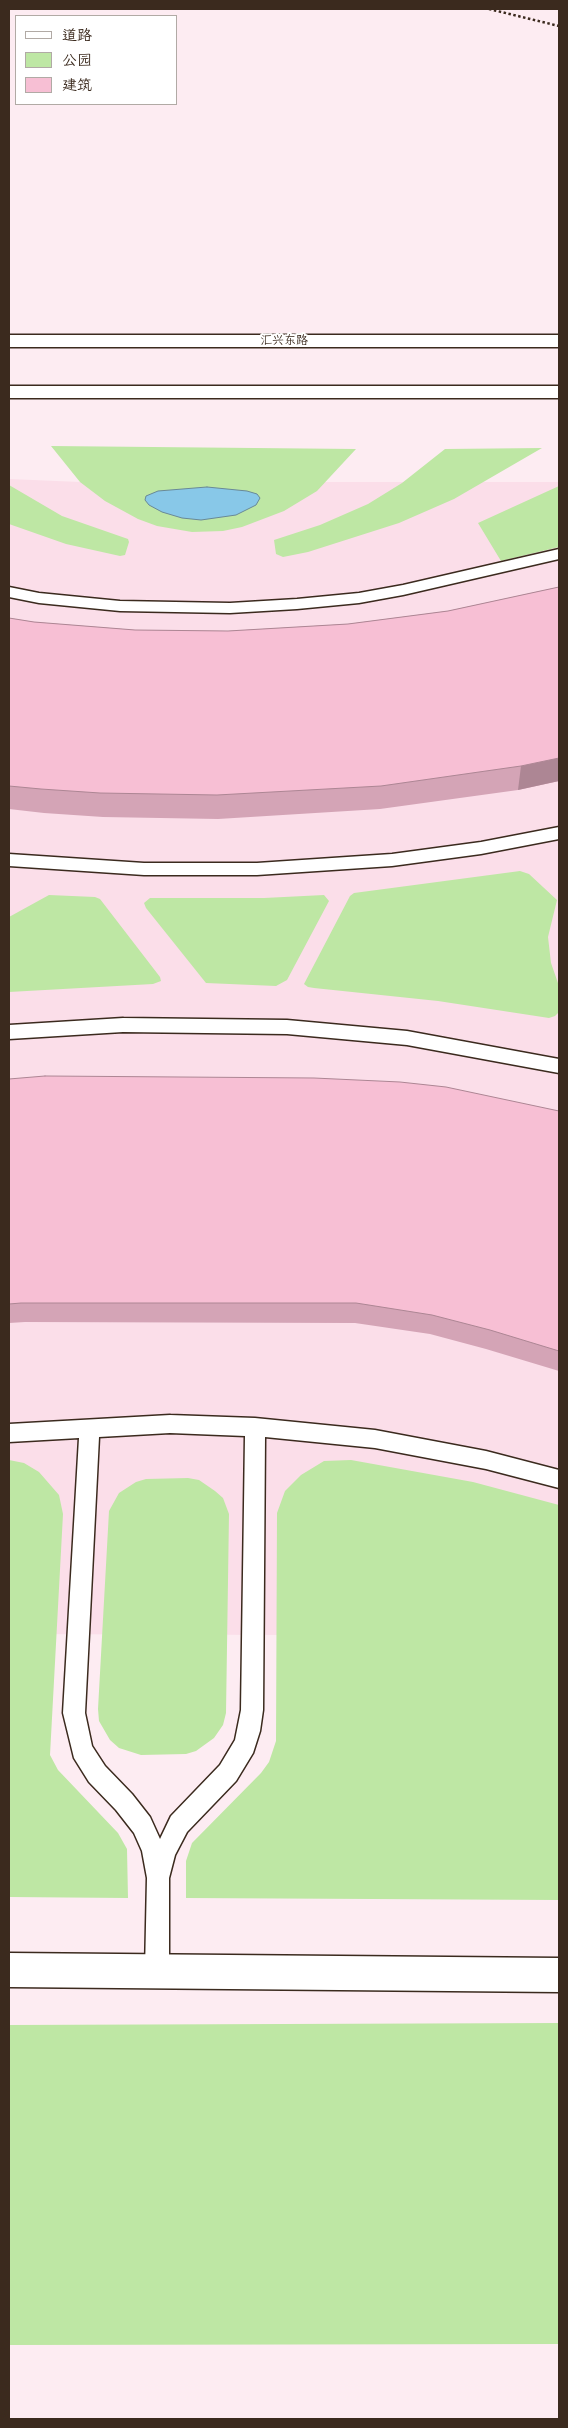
<!DOCTYPE html>
<meta charset="utf-8">
<style>
body{margin:0}
#map{position:relative;width:568px;height:2428px;overflow:hidden;background:#fdecf2;font-family:Pangolin,"LXGW WenKai TC",sans-serif}
canvas{display:block}
.frame{position:absolute;inset:0;border:10px solid #3b2a1e;pointer-events:none}
.legend{position:absolute;left:15px;top:15px;width:162px;height:90px;box-sizing:border-box;background:#fff;border:1px solid #b1aaa5;margin:0;padding:6px 9px;list-style:none;font-size:15px;color:#3b2a1e}
.legend li{display:flex;align-items:center;gap:10px;height:25px}
.legend b{width:25px;border:1px solid #b1aaa5}
</style>
<div id="map">
<canvas width="568" height="2428"></canvas>
<div class="frame"></div>
<ul class="legend">
<li><b style="height:6px;background:#fff"></b>道路</li>
<li><b style="height:14px;background:#bee7a4"></b>公园</li>
<li><b style="height:14px;background:#f7bfd4"></b>建筑</li>
</ul>
</div>
<script>
const ctx = document.querySelector('canvas').getContext('2d');
ctx.lineJoin = 'round';
function paint(path, color) {
  ctx.fillStyle = color;
  ctx.fill(path, 'evenodd');
}
function poly(rows) {
  const path = new Path2D();
  for (const r of rows) {
    path.moveTo(r[0], r[1]);
    for (let i = 2; i < r.length; i += 2) path.lineTo(r[i], r[i + 1]);
  }
  return path;
}
function strokePath(path, color, width, dash) {
  ctx.strokeStyle = color;
  ctx.lineWidth = width;
  ctx.lineCap = dash ? 'butt' : 'round';
  ctx.setLineDash(dash || []);
  ctx.stroke(path);
}
function drawText(font, color, halo, rows, align = 'center') {
  ctx.font = font + ' Pangolin,"LXGW WenKai TC",sans-serif';
  ctx.lineWidth = 4;
  ctx.setLineDash([]);
  ctx.textBaseline = 'middle';
  ctx.strokeStyle = halo;
  ctx.fillStyle = color;
  for (const [text, x, y, turn = 0] of rows) {
    ctx.save();
    ctx.translate(x, y);
    ctx.rotate((+turn || 0) * Math.PI / 180);
    ctx.textAlign = isNaN(turn) ? turn : align;
    if (halo) ctx.strokeText(text, 0, 0);
    ctx.fillText(text, 0, 0);
    ctx.restore();
  }
}
const built = poly([
 [9,479,80,482,559,482,559,1636,9,1634]
]);
const green = poly([
 [51,446,356,449,317,491,284,511,242,527,223,531,192,532,157,526,138,519,105,501,80,482],
 [542,448,454,499,399,523,308,552,283,557,276,554,274,540,320,525,368,504,402,483,445,449],
 [9,485,62,516,128,539,129,542,125,555,120,556,66,544,9,524],
 [559,486,559,547,501,561,478,523],
 [520,871,529,874,557,900,548,937,551,963,559,986,559,1012,555,1016,549,1018,438,1001,314,988,308,987,304,984,350,896,354,893],
 [49,895,95,897,100,899,160,977,161,981,153,984,9,992,9,917],
 [324,895,329,901,287,980,276,986,206,983,146,908,144,903,150,898,264,898],
 [9,1460,24,1463,39,1472,59,1495,63,1514,50,1755,58,1770,118,1833,127,1849,128,1898,9,1897],
 [351,1460,473,1482,559,1505,559,1900,186,1898,186,1861,192,1843,261,1773,269,1762,276,1741,277,1513,285,1491,301,1475,324,1461],
 [188,1478,199,1480,215,1491,223,1498,229,1514,226,1713,223,1725,214,1738,196,1751,186,1754,141,1755,119,1748,110,1740,99,1721,98,1709,109,1511,119,1493,136,1482,146,1479],
 [559,2023,559,2344,9,2345,9,2025]
]);
const water = poly([
 [207,487,247,491,257,494,260,498,256,505,236,515,201,520,182,518,162,512,149,505,145,500,146,496,158,491,207,487]
]);
const path = poly([
 [489,9,559,26]
]);
const service = poly([
 [559,549,559,559,403,595,359,603,297,609,230,613,120,611,39,603,9,597,9,587,39,593,120,601,230,603,297,599,359,593,403,585,559,549],
 [559,827,559,839,481,854,392,866,257,875,144,875,9,866,9,854,144,863,257,863,392,854,481,842,559,827],
 [123,1018,287,1020,407,1031,559,1059,559,1073,407,1045,287,1034,123,1032,9,1039,9,1025,123,1018],
 [170,1415,255,1418,375,1430,486,1451,559,1470,559,1488,486,1469,375,1448,265,1437,263,1710,260,1731,253,1753,236,1781,187,1832,175,1855,169,1878,169,1971,165,1979,157,1983,149,1979,145,1971,147,1878,142,1851,134,1833,116,1810,89,1782,74,1758,63,1713,79,1438,9,1442,9,1424,170,1415],
 [170,1433,245,1436,241,1710,235,1740,220,1765,171,1816,160,1839,150,1817,132,1794,105,1766,92,1746,85,1713,99,1437,170,1433]
]);
const secondary = poly([
 [9,335,559,335,559,347,9,347,9,335],
 [9,386,559,386,559,398,9,398,9,386]
]);
const trunk = poly([
 [9,1953,559,1958,559,1992,9,1987,9,1953]
]);
const wall = poly([
 [559,587,559,781,518,790,380,809,218,819,103,817,44,813,9,809,9,618,34,622,135,630,228,631,348,624,448,611],
 [9,1079,559,1111,559,1371,486,1349,430,1334,355,1323,25,1322,9,1323]
]);
const shadedWall = poly([
 [559,758,559,781,518,790,521,766]
]);
const building = poly([
 [559,587,559,758,521,766,381,786,217,795,100,793,41,789,9,786,9,618,34,622,135,630,228,631,348,624,448,611,559,587],
 [45,1076,314,1078,400,1082,446,1087,559,1111,559,1351,490,1330,432,1315,356,1303,21,1303,9,1304,9,1079,45,1076]
]);
const farStreetnames = [
 ["汇兴东路",284,341]
];
paint(built, '#fbdee9');
paint(green, '#bee7a4');
paint(water, '#88c8e8');
strokePath(water, '#698997', 1);
strokePath(service, '#3b2a1e', 3);
strokePath(secondary, '#3b2a1e', 3);
strokePath(trunk, '#3b2a1e', 3);
strokePath(path, '#3b2a1e', 2.5, [2.5, 2.5]);
paint(service, '#fff');
paint(secondary, '#fff');
paint(trunk, '#fff');
paint(wall, '#d4a4b6');
paint(shadedWall, '#ad8694');
paint(building, '#f7bfd4');
strokePath(building, '#ad8694', 1);
drawText('12px', '#3b2a1e', '#fff', farStreetnames);
</script>
